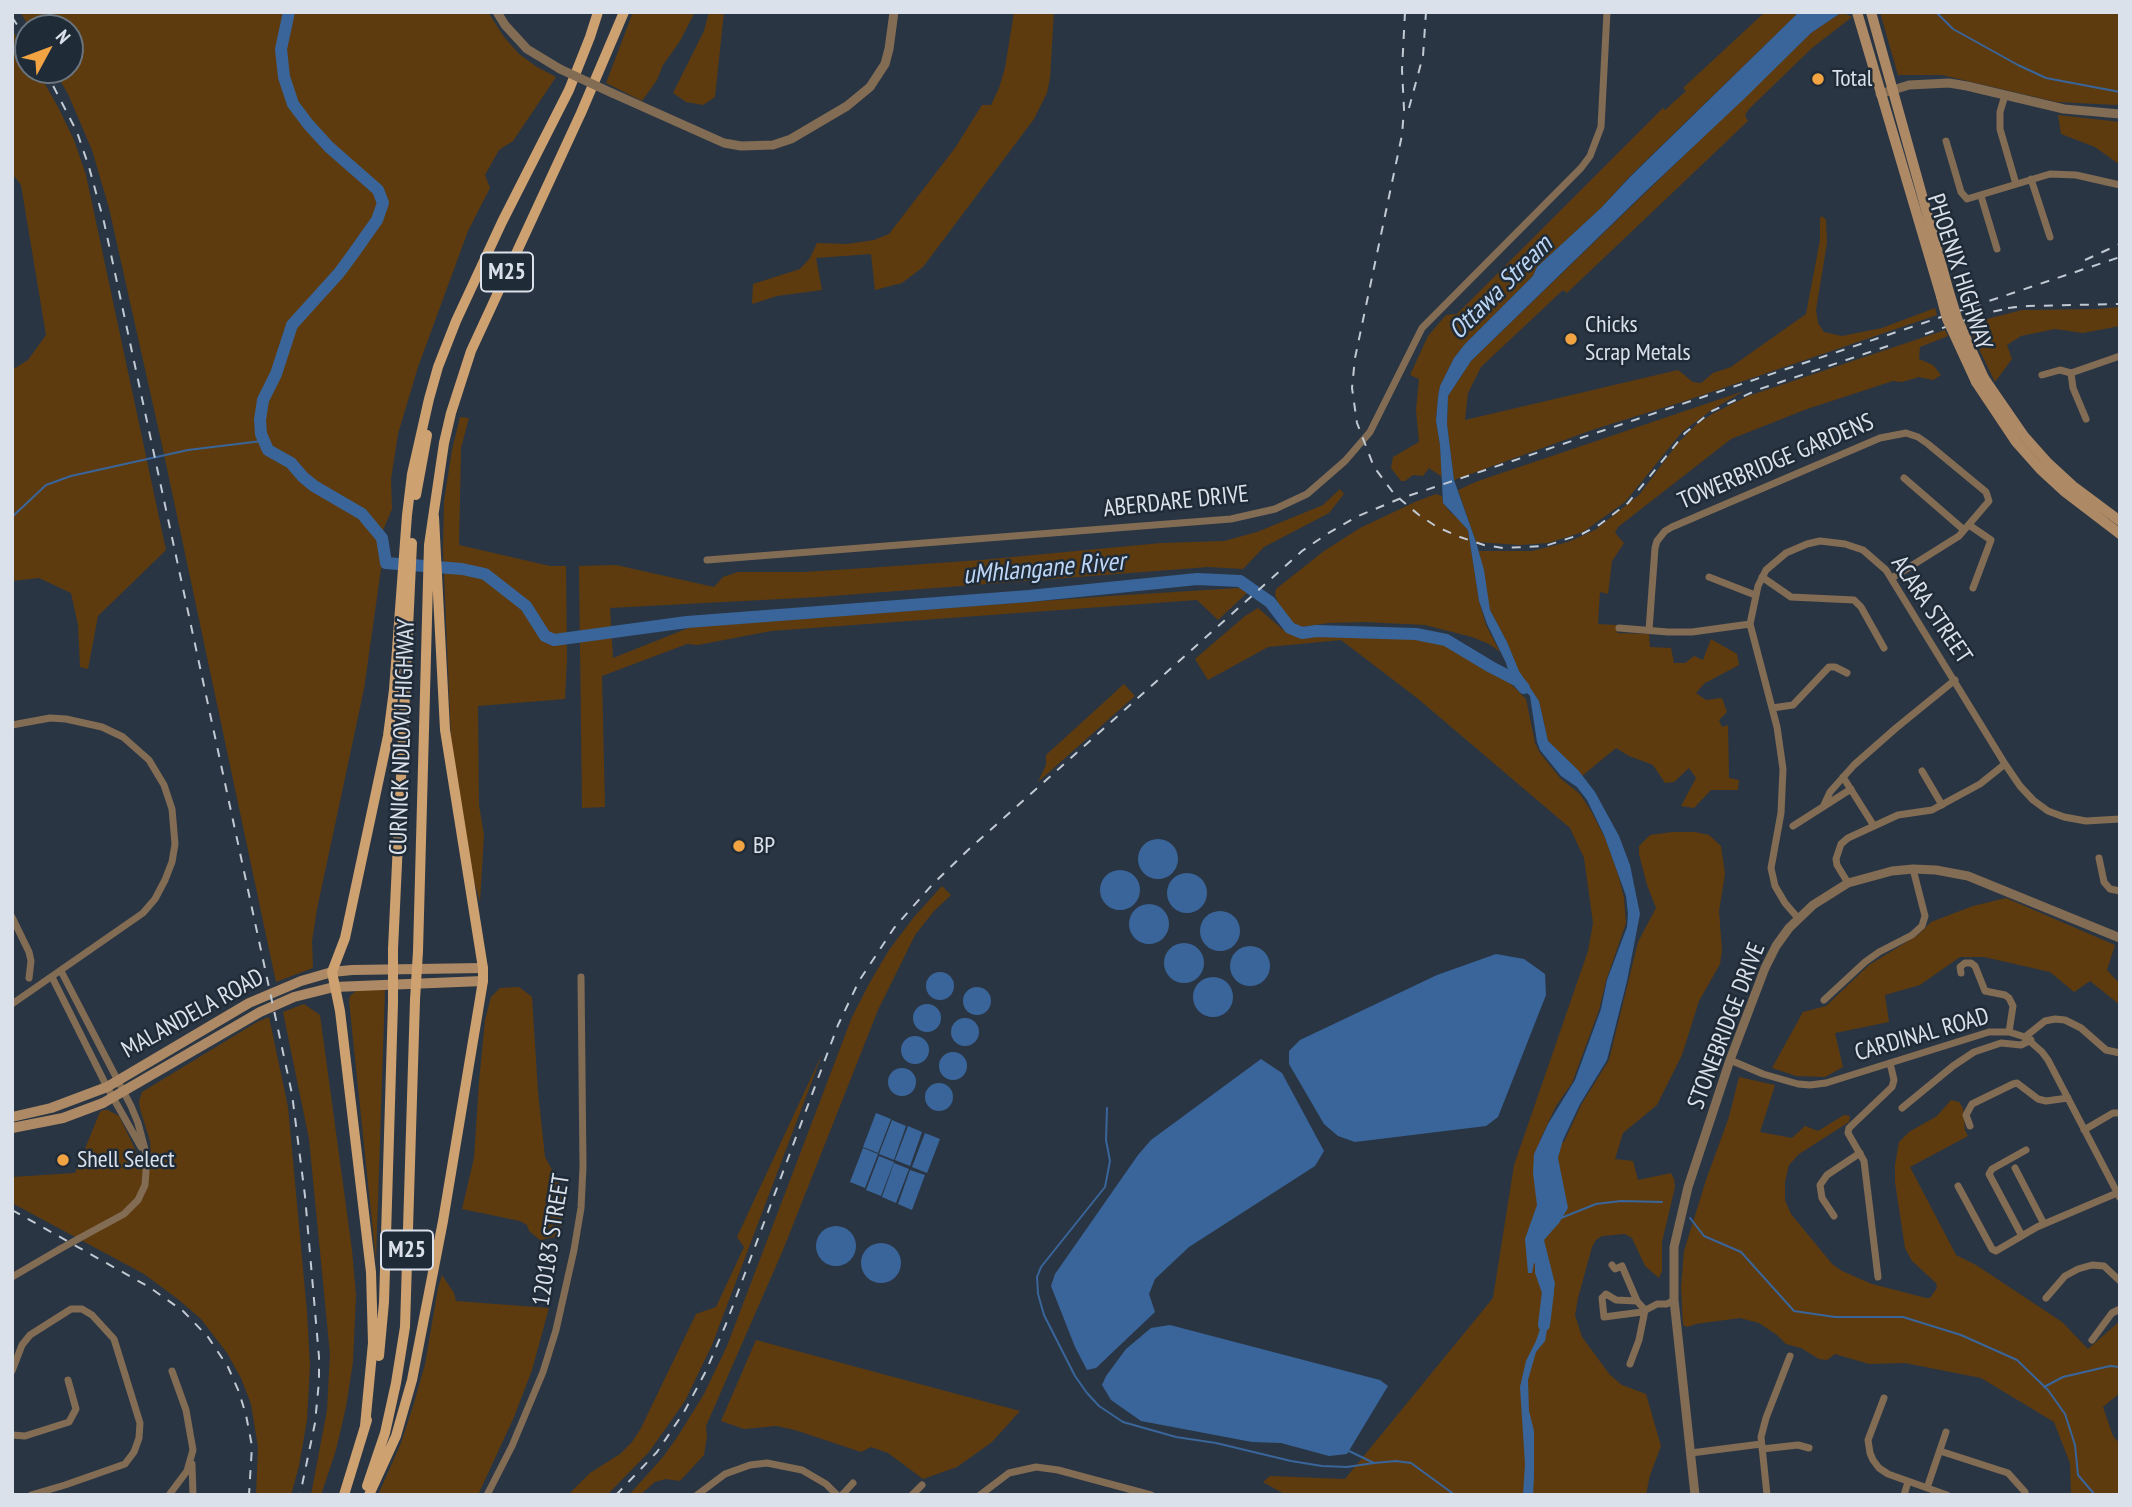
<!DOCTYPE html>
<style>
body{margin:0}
#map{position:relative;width:2132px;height:1507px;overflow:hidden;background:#2a3543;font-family:"PT Sans Narrow",sans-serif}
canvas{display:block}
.frame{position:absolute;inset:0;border:14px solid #dae1ea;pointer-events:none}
.north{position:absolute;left:14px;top:14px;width:70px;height:70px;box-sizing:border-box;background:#202b38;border:2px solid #6a747f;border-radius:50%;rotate:49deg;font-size:19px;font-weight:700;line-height:28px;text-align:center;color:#dae1ea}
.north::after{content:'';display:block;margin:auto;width:24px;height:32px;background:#f3a442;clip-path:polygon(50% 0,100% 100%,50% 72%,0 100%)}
</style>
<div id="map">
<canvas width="2132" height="1507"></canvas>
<div class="frame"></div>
<div class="north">N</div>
</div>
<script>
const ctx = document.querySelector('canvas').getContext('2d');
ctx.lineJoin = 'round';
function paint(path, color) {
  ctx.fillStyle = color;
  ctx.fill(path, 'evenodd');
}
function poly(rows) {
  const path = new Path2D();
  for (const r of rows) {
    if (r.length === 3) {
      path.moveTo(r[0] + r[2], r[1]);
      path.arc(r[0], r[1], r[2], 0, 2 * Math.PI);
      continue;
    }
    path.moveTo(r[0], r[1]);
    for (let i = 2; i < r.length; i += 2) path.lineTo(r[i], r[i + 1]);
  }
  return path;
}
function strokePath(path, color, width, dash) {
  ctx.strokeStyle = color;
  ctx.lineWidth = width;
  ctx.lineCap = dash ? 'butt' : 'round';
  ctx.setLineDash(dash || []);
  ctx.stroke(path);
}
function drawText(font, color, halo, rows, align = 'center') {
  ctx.font = font + ' "PT Sans Narrow",sans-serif';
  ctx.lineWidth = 5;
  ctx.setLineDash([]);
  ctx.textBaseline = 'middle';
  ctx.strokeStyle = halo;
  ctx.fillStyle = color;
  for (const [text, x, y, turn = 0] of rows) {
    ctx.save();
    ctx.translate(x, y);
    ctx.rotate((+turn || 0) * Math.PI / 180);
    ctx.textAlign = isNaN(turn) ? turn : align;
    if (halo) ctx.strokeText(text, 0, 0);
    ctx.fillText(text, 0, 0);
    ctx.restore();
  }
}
const green = poly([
 [20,12,488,12,504,37,519,54,537,67,556,77,513,141,499,150,485,175,490,188,468,231,418,367,398,434,391,479,392,509,379,540,384,564,381,569,364,689,317,909,312,941,313,968,276,982,162,445,109,208,92,150,68,94,54,70,70,70,70,28,30,28],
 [633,12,695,12,680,41,663,65,657,80,642,101,606,83],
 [709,12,724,12,715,97,703,105,686,102,673,93,704,31],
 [1014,12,1054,12,1050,78,1047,93,1034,119,923,267,902,283,875,290,871,254,816,258,822,290,777,296,752,304,753,284,800,269,810,258,817,243,847,244,874,240,889,234,955,148,982,105,991,105,999,88,1005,68],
 [1765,12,1799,12,1628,178,1601,208,1537,267,1533,276,1465,344,1454,358,1440,386,1438,397,1436,421,1440,445,1442,477,1429,468,1423,476,1413,475,1405,481,1401,481,1391,468,1393,457,1419,442,1416,410,1419,379,1410,375,1428,336,1446,315,1457,314,1663,108,1665,110,1686,91,1683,88],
 [1842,12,1852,17,1812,48,1749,109,1745,115,1748,121,1567,293,1563,290,1481,367,1468,393,1465,420,1678,370,1693,382,1701,383,1713,373,1731,367,1806,314,1820,240,1820,218,1822,216,1826,220,1827,243,1816,310,1818,323,1824,332,1842,336,1882,328,1935,308,1937,315,1685,401,1595,429,1454,480,1447,424,1448,396,1471,361,1811,33],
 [1880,12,2120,12,2120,103,2117,105,2057,102,1942,75,1898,75],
 [12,30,28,55,28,70,37,70,58,107,74,140,86,175,166,550,98,616,88,669,80,667,78,625,71,593,39,578,12,581,12,370,28,360,46,335,21,185,12,173],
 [2058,115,2120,122,2120,165,2095,147,2061,134],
 [2120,307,2120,326,2083,333,2055,329,2021,336,2007,345,2012,359,1995,382,1967,324,2022,310,2098,309],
 [1945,330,1948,336,1920,347,1919,359,1933,365,1941,375,1933,380,1919,377,1902,382,1893,381,1807,409,1731,439,1618,527,1615,533,1624,543,1612,561,1608,594,1600,592,1598,624,1617,625,1617,633,1649,634,1650,647,1671,648,1674,663,1685,663,1694,656,1703,660,1711,639,1737,654,1739,665,1705,683,1696,693,1706,700,1722,698,1727,712,1719,720,1722,727,1728,725,1729,778,1739,780,1738,790,1711,790,1694,808,1681,806,1696,778,1689,768,1674,782,1665,783,1653,765,1629,756,1616,748,1582,776,1548,741,1539,701,1519,672,1507,642,1490,610,1478,551,1532,551,1568,542,1595,530,1639,495,1678,443,1696,425,1712,414,1748,396],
 [1744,391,1713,409,1682,432,1625,502,1583,532,1548,543,1520,545,1476,542,1458,490,1478,481],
 [460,417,469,418,461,448,459,545,550,566,566,566,567,659,565,699,478,706,479,805,484,835,480,902,473,878,451,740,443,549,444,501,452,450],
 [1340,489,1344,494,1329,513,1264,547,1243,569,1208,567,819,597,610,608,613,658,691,627,1110,596,1239,588,1248,592,1218,620,1197,600,771,631,698,645,687,644,602,676,605,807,582,808,579,566,616,565,714,587,723,577,738,572,804,572,881,567,981,560,1161,543,1224,541,1257,532,1323,505],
 [1436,494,1442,496,1443,503,1450,512,1458,518,1468,530,1479,601,1486,625,1500,652,1489,644,1472,637,1425,625,1365,622,1329,623,1301,627,1292,622,1280,609,1275,595,1276,589,1324,551,1360,528,1415,502],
 [1258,608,1282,629,1297,637,1309,638,1332,633,1369,636,1417,636,1444,643,1492,670,1506,679,1526,699,1535,743,1540,753,1561,779,1580,794,1591,811,1605,838,1618,874,1624,898,1626,923,1606,981,1599,1010,1572,1083,1556,1106,1540,1140,1564,1142,1581,1105,1609,1060,1638,942,1656,908,1647,885,1639,854,1639,846,1650,835,1672,832,1695,832,1709,835,1721,846,1725,874,1719,911,1722,950,1720,964,1699,1001,1682,1055,1657,1105,1623,1133,1615,1159,1633,1161,1638,1180,1671,1173,1674,1179,1675,1187,1662,1242,1662,1271,1659,1278,1645,1266,1632,1238,1625,1234,1602,1236,1596,1240,1592,1247,1578,1298,1575,1315,1582,1337,1610,1375,1622,1385,1646,1394,1661,1446,1650,1475,1646,1495,1286,1495,1263,1482,1270,1476,1345,1479,1493,1298,1514,1165,1588,951,1593,923,1584,858,1570,828,1417,698,1341,640,1268,647,1208,680,1195,659,1245,616],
 [1124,684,1135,696,1038,782,1046,765,1046,755],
 [942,886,951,895,934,911,915,935,878,1010,783,1250,706,1426,707,1436,704,1455,680,1481,666,1479,655,1482,640,1495,629,1495,663,1457,678,1436,704,1394,727,1346,852,1017,869,984,889,950,914,917],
 [2006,898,2115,945,2107,970,2116,980,2120,982,2120,1005,2090,981,2074,992,2050,972,1984,957,1960,957,1920,985,1885,995,1889,1022,1835,1033,1843,1067,1825,1077,1796,1076,1772,1068,1803,1012,1826,1006,1869,965,1918,935,1931,922,1973,906],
 [519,987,532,997,538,1092,545,1157,565,1194,560,1236,540,1240,529,1231,527,1225,520,1221,462,1209,474,1158,479,1082,485,1020,491,997,500,988],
 [357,990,385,990,376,1260,349,1001,350,996],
 [304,1004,320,1015,352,1250,356,1295,353,1362,346,1407,336,1450,321,1495,311,1495,327,1410,330,1354,309,1139,283,1012],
 [269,1017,288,1107,307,1312,310,1365,307,1420,299,1466,291,1495,256,1495,258,1447,251,1404,241,1378,227,1353,201,1319,179,1300,144,1274,12,1203,12,1177,75,1173,100,1112,103,1110,108,1110,119,1116,136,1151,138,1159,151,1156,150,1141,140,1109,139,1101,142,1092,257,1022],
 [823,1052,712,1345,685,1401,649,1452,607,1495,568,1495,590,1473,620,1454,632,1442,641,1428,696,1314,716,1307,744,1247,737,1237],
 [1739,1077,1775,1085,1760,1132,1792,1138,1805,1126,1818,1131,1844,1115,1850,1116,1849,1122,1799,1154,1789,1165,1785,1182,1785,1200,1791,1214,1832,1264,1842,1271,1872,1284,1926,1298,1930,1298,1937,1288,1936,1283,1912,1261,1905,1248,1895,1182,1895,1165,1899,1142,1909,1132,1937,1116,1951,1100,1959,1102,1963,1108,1965,1130,1968,1136,1910,1167,1956,1255,1976,1265,2062,1322,2088,1349,2120,1321,2120,1393,2103,1407,2113,1436,2120,1444,2120,1495,2071,1495,2070,1463,2054,1422,1981,1378,1905,1363,1869,1364,1835,1354,1827,1360,1819,1359,1801,1348,1786,1344,1777,1335,1759,1323,1740,1318,1696,1324,1687,1327,1683,1325,1681,1287,1684,1251,1706,1180,1729,1117],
 [442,1275,454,1293,456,1301,549,1308,532,1370,514,1417,478,1495,378,1495,401,1443,414,1403,425,1364,438,1288],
 [756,1340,1020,1411,992,1442,957,1467,923,1479,888,1453,871,1447,861,1452,795,1430,776,1426,744,1429,721,1421]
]);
const water = poly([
 [1799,12,1842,12,1811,33,1744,99,1644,193,1471,361,1448,396,1447,424,1454,480,1476,542,1484,570,1490,610,1507,642,1519,671,1539,701,1548,741,1578,770,1595,792,1619,836,1630,865,1640,914,1627,981,1607,1060,1580,1104,1563,1140,1558,1158,1568,1208,1559,1223,1544,1240,1555,1284,1545,1341,1536,1352,1528,1380,1529,1411,1534,1431,1534,1476,1533,1495,1523,1495,1525,1464,1520,1387,1526,1361,1536,1341,1547,1308,1545,1280,1539,1267,1534,1263,1532,1273,1528,1273,1525,1239,1537,1205,1533,1173,1534,1154,1548,1124,1575,1080,1601,1009,1607,980,1627,927,1628,914,1626,896,1604,835,1587,800,1577,787,1561,776,1540,750,1537,742,1530,696,1510,676,1506,663,1487,624,1479,601,1468,530,1443,503,1440,445,1436,421,1438,397,1440,386,1454,358,1465,344,1533,276,1537,267,1601,208,1630,177],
 [1158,859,20],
 [1120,890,20],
 [1187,893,20],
 [1149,924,20],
 [1220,931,20],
 [1184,963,20],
 [1250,966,20],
 [1496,954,1524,959,1545,974,1546,995,1498,1117,1486,1126,1355,1142,1338,1136,1324,1124,1289,1064,1289,1051,1300,1040,1437,975],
 [940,986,14],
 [1213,997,20],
 [977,1001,14],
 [927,1018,14],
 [965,1032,14],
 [915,1050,14],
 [953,1066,14],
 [1261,1059,1282,1073,1324,1151,1315,1166,1189,1247,1155,1279,1149,1294,1155,1312,1096,1368,1087,1370,1075,1347,1051,1286,1055,1274,1138,1155,1151,1140],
 [902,1082,14],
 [939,1097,14],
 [876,1113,891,1119,878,1153,863,1147],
 [892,1120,906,1126,894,1160,879,1154],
 [908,1126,922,1132,910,1166,895,1160],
 [925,1133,940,1139,927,1173,912,1167],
 [863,1148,878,1154,865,1188,850,1182],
 [879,1156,894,1162,881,1196,866,1190],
 [894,1163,909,1169,896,1203,882,1197],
 [910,1170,925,1175,912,1210,898,1204],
 [836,1246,20],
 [881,1263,20],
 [1170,1325,1380,1380,1388,1386,1347,1454,1329,1456,1281,1443,1252,1442,1141,1421,1111,1400,1102,1385,1106,1376,1126,1349,1151,1328]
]);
const stream = poly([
 [1936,12,1953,29,2018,65,2046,78,2120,92],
 [12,517,46,485,71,476,188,450,262,441,268,450],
 [1107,1108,1106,1140,1110,1161,1105,1187,1041,1267,1037,1277,1038,1294,1044,1315,1075,1376,1087,1393,1099,1406,1123,1422,1176,1437,1216,1443,1291,1461,1322,1466,1347,1467,1374,1463],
 [1561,1218,1596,1204,1621,1201,1662,1202],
 [1690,1218,1704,1236,1741,1252,1794,1311,1835,1317,1903,1317,1961,1335,2017,1360,2048,1390,2065,1414,2075,1445,2078,1475,2095,1495],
 [2044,1387,2063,1377,2110,1366,2120,1367],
 [1349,1451,1374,1463,1396,1461,1411,1463,1455,1495]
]);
const river = poly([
 [289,12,281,49,284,77,293,104,308,124,329,147,378,190,383,203,377,220,353,254,339,273,292,325,276,374,263,400,260,420,261,434,268,450,291,463,303,477,314,486,362,514,382,538,386,563,462,569,485,574,526,606,545,636,554,640,687,622,1029,596,1197,579,1240,581,1270,602,1290,628,1302,633,1316,631,1416,634,1446,640,1491,667,1518,681,1524,688],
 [1541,1257,1541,1272,1548,1292,1544,1325]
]);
const minor = poly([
 [2005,95,2000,112,2000,129,2016,184],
 [1946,141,1961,192,1967,199,2050,174,2076,175,2120,185],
 [2031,179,2050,237],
 [1981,196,1997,249],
 [2071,373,2073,388,2086,419],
 [2042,375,2060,370,2071,373,2120,356],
 [1904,478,1964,530],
 [1969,525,1991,540,1973,588],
 [707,560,1231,519,1275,509,1307,494,1345,461,1370,432,1422,328,1581,168,1590,156,1601,127,1607,12],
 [1709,577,1755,595],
 [1762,577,1791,597,1854,600,1861,607,1884,648],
 [1619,628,1668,632,1692,632,1750,624],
 [1649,630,1655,548,1657,541,1665,531,1672,527,1880,438,1906,433,1918,437,1928,444,1986,492,1989,501,1959,536,1892,578],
 [1772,708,1793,705,1829,667,1835,667,1847,673],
 [12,725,50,718,66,719,102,727,123,737,149,760,164,785,172,809,175,844,172,862,165,880,155,899,143,913,12,1004],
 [1922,771,1942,805],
 [1843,777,1874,826],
 [1824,805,1830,792,1854,765,1896,728,1955,680],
 [1793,826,1851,789],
 [2099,858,2104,882,2110,889,2120,891],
 [1848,883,1837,865,1836,859,1841,844,1848,838,1898,815,1932,810,1980,784,2005,764],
 [12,917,29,952,31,961,29,978],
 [1798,918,1785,903,1775,886,1771,868,1781,813,1783,769,1777,727,1750,624,1758,586,1766,570,1786,553,1807,544,1820,541,1845,544,1863,550,1886,570,2005,764,2020,786,2033,800,2048,811,2064,817,2086,821,2120,819],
 [61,971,131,1106,138,1123,147,1157,145,1185,138,1200,124,1214,78,1239],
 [1961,973,1960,967,1965,963,1971,963,1975,966,1985,991,2005,995,2009,998,2013,1006,2009,1032],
 [52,977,107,1087,141,1147],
 [1824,1000,1865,962,1879,952,1912,935,1922,926,1925,916,1913,869],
 [2025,1037,2045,1021,2055,1019,2065,1020,2081,1028,2106,1050,2120,1053],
 [1730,1060,1763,1074,1798,1084,1810,1085,1826,1083,1989,1032,2009,1032,2025,1037,2042,1052,2048,1060,2120,1198],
 [1902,1108,1953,1066,1974,1052,2001,1043,2021,1045,2031,1040],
 [1970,1126,1966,1115,1972,1104,2013,1084,2017,1083,2038,1099,2046,1101,2068,1098],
 [2084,1130,2113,1113,2120,1113],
 [2015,1168,2044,1224],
 [1958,1186,1992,1249,1996,1251,2037,1227,2117,1193],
 [1834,1216,1822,1198,1820,1185,1827,1175,1860,1153],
 [2022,1236,1989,1174,1992,1169,2026,1150],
 [1612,1265,1615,1269,1622,1266,1637,1301,1645,1310,1639,1340,1630,1364],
 [12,1277,60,1249],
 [1878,1277,1864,1161,1848,1133,1849,1128,1892,1087,1894,1080,1890,1063],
 [2046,1298,2065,1276,2078,1269,2092,1265,2104,1266,2120,1281],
 [1637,1301,1616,1300,1606,1294,1602,1298,1604,1317,1642,1312,1657,1304,1667,1304,1674,1300],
 [2092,1340,2112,1313,2120,1309],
 [12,1371,22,1345,30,1335,71,1309,82,1309,92,1315,114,1339,140,1423,139,1438,134,1452,125,1464,65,1485,31,1495],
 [1884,1398,1868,1440,1870,1453,1873,1460,1879,1468,1888,1474,1947,1495],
 [12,1435,25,1436,69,1422,76,1409,68,1380],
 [1762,1449,1798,1445,1809,1448],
 [1940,1451,2008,1473,2025,1492],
 [1691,1453,1761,1444],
 [192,1464,193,1495],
 [1927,1488,1946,1432],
 [169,1495,187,1471,193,1450,186,1410,172,1371],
 [487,1495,512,1446,543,1372,556,1330,574,1250,581,1208,583,1167,581,977],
 [697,1495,725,1474,750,1465,767,1463,802,1470,826,1484,837,1495],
 [842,1495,853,1483],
 [912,1495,922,1485],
 [980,1495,1009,1473,1036,1467,1058,1470,1151,1495],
 [1767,1495,1761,1437,1766,1418,1790,1356],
 [1904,1495,1908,1482]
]);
const tertiary = poly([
 [497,12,505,25,527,49,560,69],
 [612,93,724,143,741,146,773,145,791,139,847,106,870,87,885,64,889,49,894,12],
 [1880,94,1909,85,1949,83,1967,86,2064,109,2120,114],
 [1695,1495,1674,1300,1674,1247,1688,1187,1730,1060,1765,968,1776,946,1789,928,1813,905,1848,883,1892,871,1913,869,1936,870,1968,876,2120,938]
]);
const secondary = poly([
 [1857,12,1941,296],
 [1871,12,1949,292],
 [1984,378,2024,436,2048,463,2073,486,2120,521],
 [1976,382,2016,442,2040,469,2065,492,2120,534],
 [12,1117,51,1108,107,1087,249,1003,301,981,332,972,352,970,483,968],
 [12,1128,63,1118,103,1103,260,1012,294,997,334,987,483,981]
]);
const primary = poly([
 [416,495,427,435],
 [393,949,412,543],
 [418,951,429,545,444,443,451,413,471,351,581,113,624,12],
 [379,1356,384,1302,393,1003],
 [365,1426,373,1343,371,1272,340,1011,332,972,345,938,388,736,394,690,407,515,412,474,429,399,438,367,456,321,502,222,569,90,590,37,598,12],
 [367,1486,385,1433,396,1383,405,1327,415,1000],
 [344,1495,367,1420],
 [369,1495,396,1436,412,1380,443,1221,483,981,483,968,445,730,434,517]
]);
const rail = poly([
 [1405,12,1402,70,1404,109,1402,135,1355,358,1352,388,1357,423,1374,467,1395,495,1419,515,1437,527,1460,537,1484,545,1503,548,1545,546,1582,534,1599,525,1628,503,1685,433,1712,411,1757,390,1888,346],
 [12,17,28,42],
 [45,70,77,132,89,167,104,222,292,1094,305,1196,319,1357,319,1381,315,1423,300,1495],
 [1409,108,1423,56,1426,12],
 [2085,260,2120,244],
 [2008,308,2028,306,2120,304],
 [1925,334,1986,313,2015,307],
 [12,1210,149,1287,183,1311,208,1337,228,1367,239,1392,246,1415,252,1446,249,1495],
 [616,1495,657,1452,684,1412,706,1371,726,1324,838,1025,859,981,894,928,932,885,967,851,1302,551,1327,534,1356,517,1399,499,2120,257]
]);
const minorBridge = poly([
 [60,1249,78,1239]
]);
const tertiaryBridge = poly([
 [560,69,612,93]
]);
const secondaryBridge = poly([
 [1949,292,1957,318,1984,378],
 [1941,296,1947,319,1976,382]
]);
const primaryBridge = poly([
 [415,1000,418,951],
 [393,1003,393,949]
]);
const markers = [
 [1818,79,7,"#f3a442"],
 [1571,339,7,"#f3a442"],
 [739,846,7,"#f3a442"],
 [63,1160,7,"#f3a442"]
];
const shields = [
 [507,272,52],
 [407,1250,52]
];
const shieldNames = [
 ["M25",507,272],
 ["M25",407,1250]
];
const poiNames = [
 ["Total",1832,79],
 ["Chicks",1585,325],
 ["Scrap Metals",1585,353],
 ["BP",753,846],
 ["Shell Select",77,1160]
];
const streetNames = [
 ["PHOENIX HIGHWAY",1959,272,72],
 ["TOWERBRIDGE GARDENS",1776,462,-23],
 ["ABERDARE DRIVE",1176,502,-6],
 ["ACARA STREET",1931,610,56],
 ["CURNICK NDLOVU HIGHWAY",403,737,-88],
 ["MALANDELA ROAD",193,1014,-29],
 ["STONEBRIDGE DRIVE",1727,1026,-69],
 ["CARDINAL ROAD",1922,1035,-16],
 ["120183 STREET",552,1240,-81]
];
const waterNames = [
 ["Ottawa Stream",1501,288,-45],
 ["uMhlangane River",1044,569,-5]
];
paint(green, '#5d3b0f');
paint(water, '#39659a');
strokePath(stream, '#39659a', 2);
strokePath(river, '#39659a', 12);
strokePath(minor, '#826c54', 7);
strokePath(tertiary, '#826c54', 9);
strokePath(secondary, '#ad8a65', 10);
strokePath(primary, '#cea170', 10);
strokePath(rail, '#c1c9d2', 2, [9, 9]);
strokePath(minorBridge, '#826c54', 7);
strokePath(tertiaryBridge, '#826c54', 9);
strokePath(secondaryBridge, '#ad8a65', 10);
strokePath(primaryBridge, '#cea170', 10);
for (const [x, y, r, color] of markers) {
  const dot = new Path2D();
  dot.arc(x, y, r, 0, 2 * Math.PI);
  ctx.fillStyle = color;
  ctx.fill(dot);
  strokePath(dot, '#202b38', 2.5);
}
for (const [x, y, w] of shields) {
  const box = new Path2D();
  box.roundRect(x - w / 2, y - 19.5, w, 39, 5);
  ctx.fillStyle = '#202b38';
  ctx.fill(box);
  strokePath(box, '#dae1ea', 2);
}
drawText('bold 23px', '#dae1ea', null, shieldNames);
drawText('24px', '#dae1ea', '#202b38', poiNames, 'left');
drawText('24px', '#dae1ea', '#202b38', streetNames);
drawText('italic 26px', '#bdd6f5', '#202b38', waterNames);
</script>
